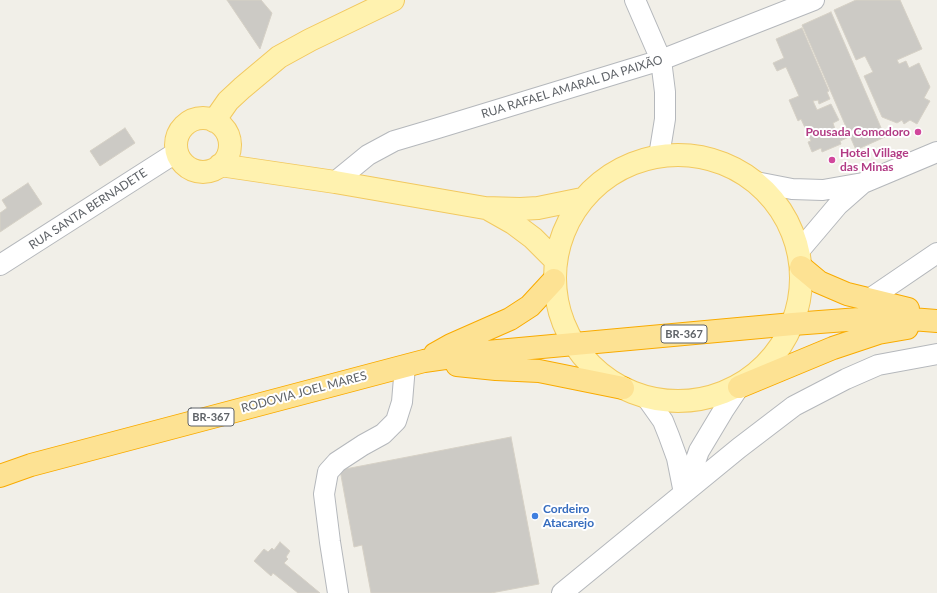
<!DOCTYPE html>
<meta charset="utf-8">
<style>
body{margin:0}
canvas{display:block;background:#f1efe8}
</style>
<canvas width="937" height="593"></canvas>
<script>
const ctx = document.querySelector('canvas').getContext('2d');
ctx.lineJoin = 'round';
function paint(path, color) {
  ctx.fillStyle = color;
  ctx.fill(path, 'evenodd');
}
function poly(rows) {
  const path = new Path2D();
  for (const r of rows) {
    if (r.length === 3) {
      path.moveTo(r[0] + r[2], r[1]);
      path.arc(r[0], r[1], r[2], 0, 2 * Math.PI);
      continue;
    }
    path.moveTo(r[0], r[1]);
    for (let i = 2; i < r.length; i += 2) path.lineTo(r[i], r[i + 1]);
  }
  return path;
}
function strokePath(path, color, width, dash) {
  ctx.strokeStyle = color;
  ctx.lineWidth = width;
  ctx.lineCap = dash ? 'butt' : 'round';
  ctx.setLineDash(dash || []);
  ctx.stroke(path);
}
function drawText(font, color, halo, rows, align = 'center') {
  ctx.font = font + ' Lato,sans-serif';
  ctx.lineWidth = 4;
  ctx.setLineDash([]);
  ctx.textBaseline = 'middle';
  ctx.strokeStyle = halo;
  ctx.fillStyle = color;
  for (const [text, x, y, turn = 0] of rows) {
    ctx.save();
    ctx.translate(x, y);
    ctx.rotate((+turn || 0) * Math.PI / 180);
    ctx.textAlign = isNaN(turn) ? turn : align;
    if (halo) ctx.strokeText(text, 0, 0);
    ctx.fillText(text, 0, 0);
    ctx.restore();
  }
}
const building = poly([
 [227,0,261,0,272,13,260,49,227,0],
 [856,0,900,0,922,49,897,60,899,64,906,61,909,68,919,63,930,87,924,98,930,101,917,124,910,120,904,124,902,120,897,123,882,117,864,76,873,72,865,56,856,60,834,10,856,0],
 [831,12,885,137,856,150,802,25,831,12],
 [802,28,829,91,827,92,830,99,819,104,818,100,813,101,817,110,831,104,839,120,833,123,836,132,845,128,849,137,840,141,841,144,822,152,821,148,812,152,808,142,811,141,801,119,798,121,789,100,799,96,786,67,777,71,773,63,784,58,776,39,802,28],
 [125,128,135,143,100,166,90,151,125,128],
 [28,183,42,204,0,232,0,213,7,208,2,200,28,183],
 [511,437,539,584,491,593,371,593,362,545,354,547,340,470,511,437],
 [280,542,290,551,286,557,288,559,284,563,320,593,298,593,273,573,271,576,254,561,264,549,268,552,272,548,274,550,280,542]
]);
const minor = poly([
 [635,0,661,60,665,92,665,119,659,156],
 [335,182,368,155,394,141,438,128,661,60,814,0],
 [756,182,792,189,823,190,863,183,937,152],
 [799,251,838,205,863,183],
 [0,265,177,152],
 [868,300,937,253],
 [646,397,663,421,669,436,677,458,684,493],
 [684,493,699,451,723,411,739,387],
 [338,593,330,542,324,494,328,472,337,462,363,445,383,434,396,421,402,402,405,366],
 [562,593,739,448,794,406,846,379,878,365,937,354]
]);
const major = poly([
 [203,145,27],
 [214,121,228,101,242,88,279,57,310,40,393,0],
 [678,278,123],
 [220,165,335,182,485,208,520,209,538,208,582,199],
 [490,210,513,223,533,238,555,260]
]);
const highway = poly([
 [801,267,819,282,847,294,908,309],
 [435,354,451,345,510,319,530,306,554,280],
 [457,365,496,369,539,371,623,388],
 [739,387,833,348,878,333,907,328],
 [0,476,31,465,405,366,424,361,487,352,793,324,886,317,937,321]
]);
const markers = [
 [918,132,4,"#d1479c"],
 [832,160,4,"#d1479c"],
 [535,516,4,"#3f7fe0"]
];
const shields = [
 [684,334,46],
 [211,417,46]
];
const shieldNames = [
 ["BR-367",684,334],
 ["BR-367",211,417]
];
const streetNames = [
 ["RUA RAFAEL AMARAL DA PAIXÃO",572,87,-17],
 ["RUA SANTA BERNADETE",88,209,-33],
 ["RODOVIA JOEL MARES",304,392,-15]
];
const hotelNames = [
 ["Pousada Comodoro",910,132],
 ["Hotel Village",840,153,"left"],
 ["das Minas",840,167,"left"]
];
const shopNames = [
 ["Cordeiro",543,509],
 ["Atacarejo",543,523]
];
paint(building, '#cccac5');
strokePath(building, '#d6d1c6', 1);
strokePath(minor, '#b5b8bc', 22);
strokePath(major, '#f2c960', 24);
strokePath(highway, '#f9ab00', 24);
strokePath(minor, '#fff', 20);
strokePath(major, '#fff2af', 22);
strokePath(highway, '#fde293', 22);
for (const [x, y, r, color] of markers) {
  const dot = new Path2D();
  dot.arc(x, y, r, 0, 2 * Math.PI);
  ctx.fillStyle = color;
  ctx.fill(dot);
  strokePath(dot, '#fff', 1.5);
}
for (const [x, y, w] of shields) {
  const box = new Path2D();
  box.roundRect(x - w / 2, y - 9, w, 18, 3);
  ctx.fillStyle = '#fff';
  ctx.fill(box);
  strokePath(box, '#5f6368', 1);
}
drawText('bold 11px', '#5f6368', null, shieldNames);
drawText('12px', '#5f6368', '#fff', streetNames);
drawText('bold 12px', '#b23c85', '#fff', hotelNames, 'right');
drawText('bold 12px', '#366cbe', '#fff', shopNames, 'left');
</script>
